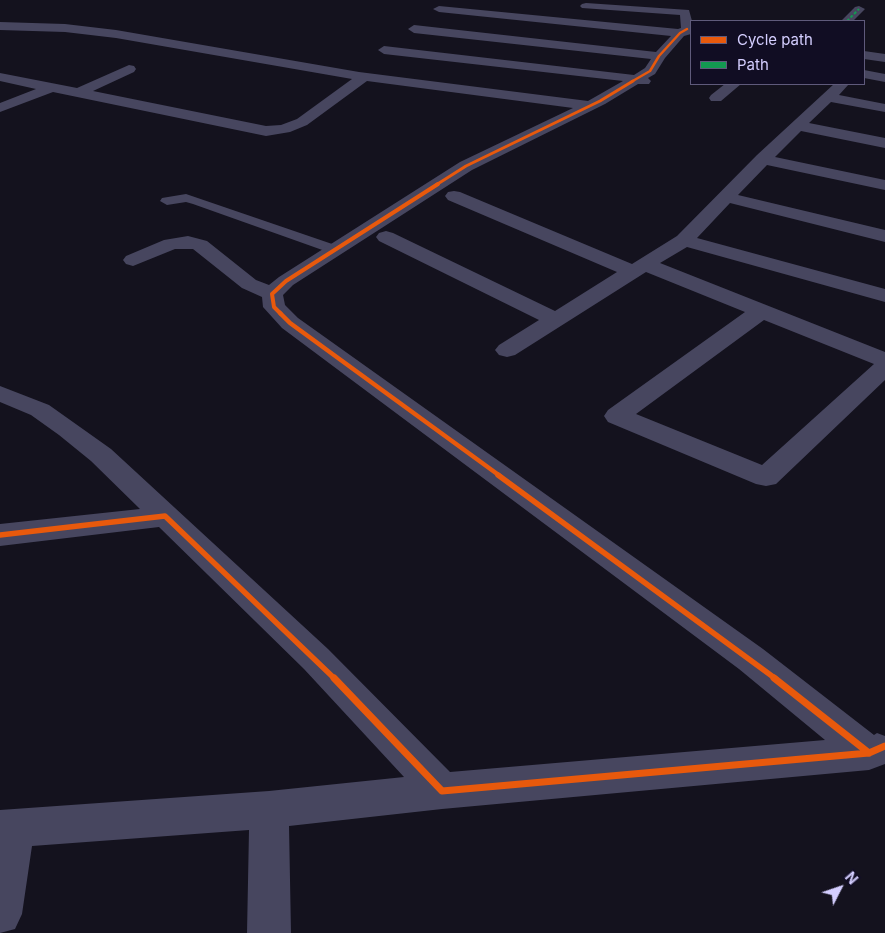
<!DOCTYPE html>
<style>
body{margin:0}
#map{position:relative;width:885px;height:933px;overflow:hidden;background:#14121e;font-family:Inter,sans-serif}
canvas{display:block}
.legend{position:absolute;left:690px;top:20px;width:175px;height:65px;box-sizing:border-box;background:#110d23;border:1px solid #5f5a7b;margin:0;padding:6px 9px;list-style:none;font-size:15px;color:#d4ceff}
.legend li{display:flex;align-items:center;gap:10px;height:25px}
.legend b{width:25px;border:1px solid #5f5a7b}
.north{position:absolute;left:815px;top:863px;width:50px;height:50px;-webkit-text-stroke:4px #110d23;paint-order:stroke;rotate:49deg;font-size:14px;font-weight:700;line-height:20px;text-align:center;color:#d4ceff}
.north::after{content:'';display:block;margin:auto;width:18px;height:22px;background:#d4ceff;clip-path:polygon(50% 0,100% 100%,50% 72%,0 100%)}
</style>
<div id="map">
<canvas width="885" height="933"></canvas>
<ul class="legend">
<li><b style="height:6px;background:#e8590c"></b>Cycle path</li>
<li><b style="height:6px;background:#139951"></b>Path</li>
</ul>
<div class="north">N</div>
</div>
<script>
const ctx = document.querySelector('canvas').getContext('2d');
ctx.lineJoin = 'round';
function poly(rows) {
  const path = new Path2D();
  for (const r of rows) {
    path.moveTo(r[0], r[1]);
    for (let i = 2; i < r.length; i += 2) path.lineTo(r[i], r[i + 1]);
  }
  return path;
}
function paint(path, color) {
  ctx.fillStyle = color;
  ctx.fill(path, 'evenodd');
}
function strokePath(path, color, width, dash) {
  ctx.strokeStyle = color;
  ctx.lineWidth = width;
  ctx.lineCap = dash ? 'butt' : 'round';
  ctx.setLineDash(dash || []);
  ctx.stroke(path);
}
const lane = poly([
 [186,194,338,246,340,249,338,252,333,253,328,252,193,204,186,202,167,205,160,201,162,198,186,194]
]);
const street = poly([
 [586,3,689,10,692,21,691,34,684,36,665,58,655,74,648,78,651,81,649,84,638,84,605,104,472,170,293,285,283,295,285,305,298,318,763,649,874,735,877,733,885,736,885,764,869,770,442,809,289,826,291,933,247,933,249,830,32,846,22,914,15,929,0,933,0,810,269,791,404,777,304,669,159,527,0,546,0,524,140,509,91,461,59,435,31,415,0,402,0,386,49,405,111,449,328,649,450,772,825,740,739,669,282,328,263,307,262,297,242,288,193,249,175,249,133,266,126,264,123,260,126,256,164,240,188,236,207,241,256,280,269,285,279,277,460,162,573,108,367,81,307,125,290,132,266,136,53,92,0,112,0,103,36,89,0,81,0,73,77,88,129,65,134,66,136,69,134,72,93,91,266,126,281,125,297,119,352,79,116,38,65,32,0,30,0,22,65,24,116,30,359,72,588,101,623,81,384,54,378,50,384,46,634,75,645,68,651,59,414,33,408,29,414,25,656,52,671,36,439,12,433,9,439,6,678,29,681,28,680,15,582,8,580,6,582,4,586,3],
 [859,6,865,9,853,21,841,21,855,7,859,6],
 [864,51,885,54,885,62,864,59,864,51],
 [864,70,885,74,885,82,864,78,864,70],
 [725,84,741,84,721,101,711,101,709,98,711,95,725,84],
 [834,84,849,84,839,95,885,104,885,112,831,102,809,123,885,138,885,148,801,131,775,157,885,180,885,190,767,165,738,195,885,230,885,242,730,203,697,238,885,289,885,302,687,247,660,263,885,352,885,380,776,484,766,486,756,484,608,422,604,416,608,410,745,312,646,272,515,355,507,357,499,355,495,350,499,345,539,320,379,241,376,237,379,233,386,231,393,233,555,311,617,272,448,200,445,196,448,192,454,191,460,192,632,264,677,236,757,155,834,84],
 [764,320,874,364,762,465,636,414,764,320]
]);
const quiet = poly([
 [847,21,859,9]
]);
const cyclewayFar5 = poly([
 [631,82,650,71,659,56,680,33,687,29]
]);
const cyclewayFar4 = poly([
 [436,185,466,166,600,101,633,81]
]);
const cyclewayFar3 = poly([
 [281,314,274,307,272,294,286,281,438,184]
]);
const cyclewayFar2 = poly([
 [280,313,290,323,500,476]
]);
const cyclewayFar1 = poly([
 [498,475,776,679],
 [0,535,165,516,335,679]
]);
const cycleway = poly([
 [334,678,442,791,869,753,885,746],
 [774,678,869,753]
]);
paint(lane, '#47465f');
paint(street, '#47465f');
strokePath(quiet, '#139951', 2, [3, 2]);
strokePath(cyclewayFar5, '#e8590c', 2.5);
strokePath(cyclewayFar4, '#e8590c', 3);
strokePath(cyclewayFar3, '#e8590c', 4);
strokePath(cyclewayFar2, '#e8590c', 4.5);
strokePath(cyclewayFar1, '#e8590c', 5.5);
strokePath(cycleway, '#e8590c', 7);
</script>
